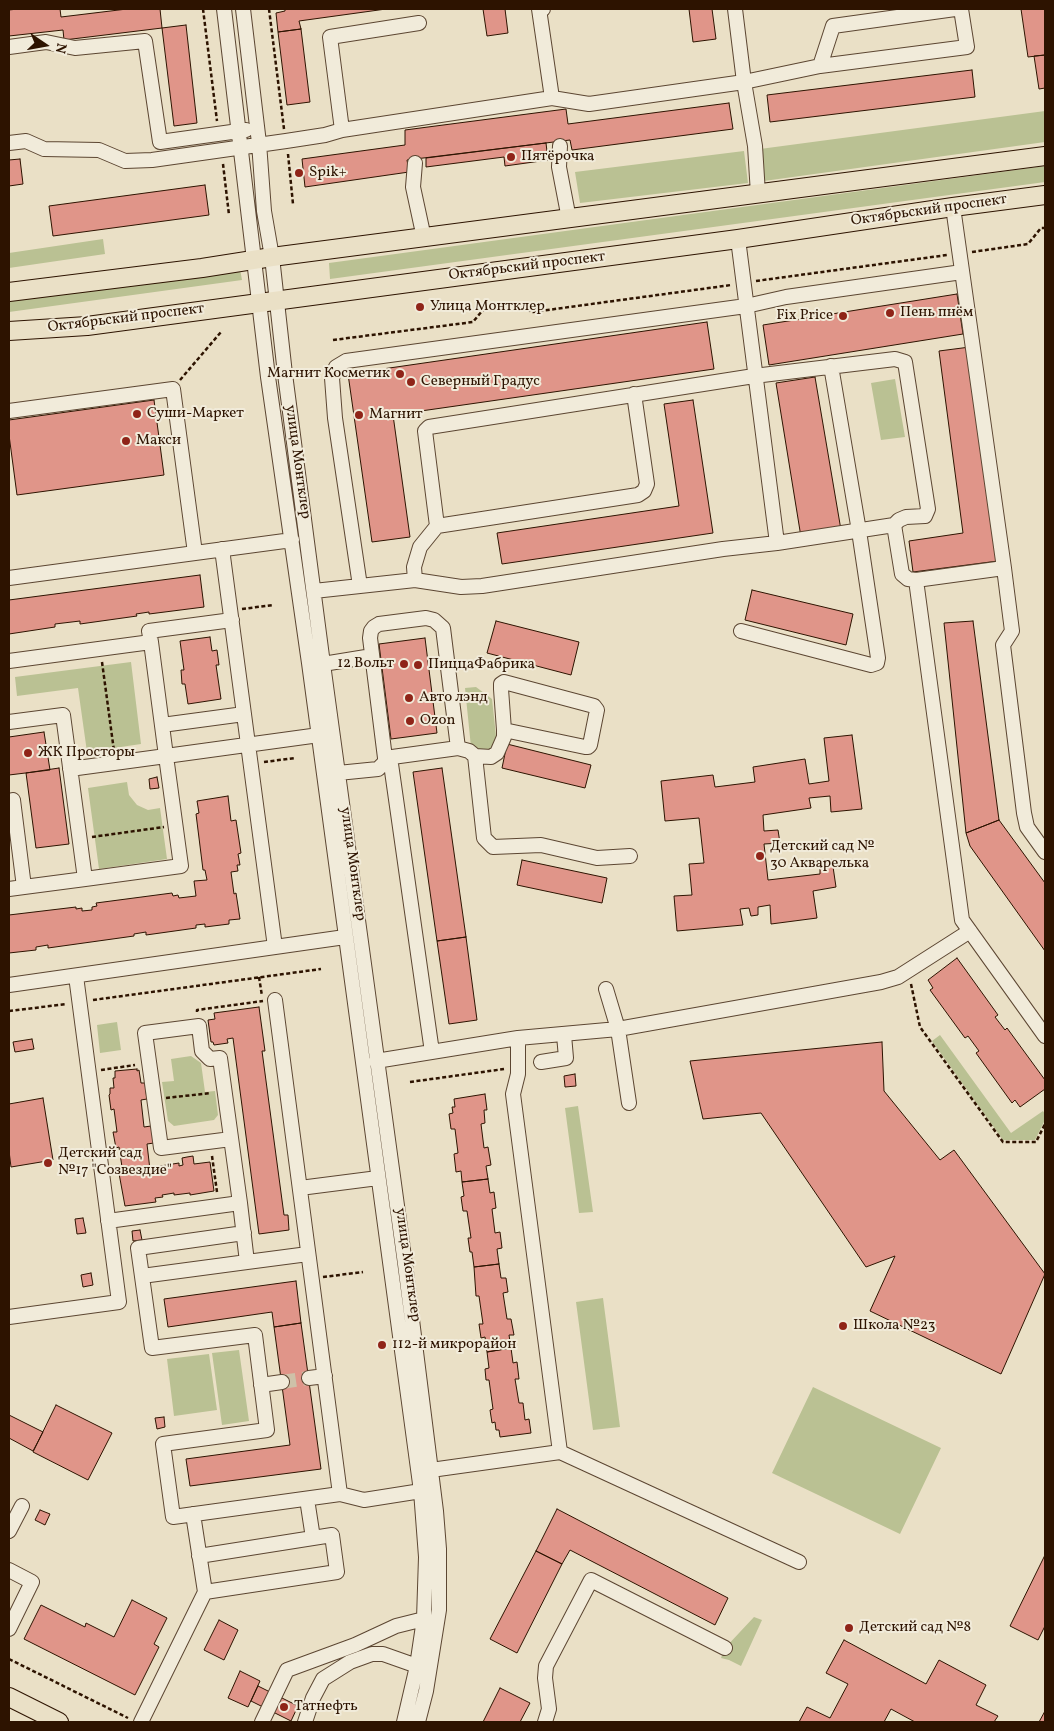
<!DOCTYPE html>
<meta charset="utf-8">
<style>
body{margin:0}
#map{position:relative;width:1054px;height:1731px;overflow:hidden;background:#eae0c6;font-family:Vollkorn,serif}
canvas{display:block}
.frame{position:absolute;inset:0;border:10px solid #2d1300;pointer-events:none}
.north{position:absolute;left:20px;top:20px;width:50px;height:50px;-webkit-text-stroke:4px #f1ebda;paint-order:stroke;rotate:102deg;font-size:14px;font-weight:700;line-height:20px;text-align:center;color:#2d1300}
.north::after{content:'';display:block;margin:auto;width:18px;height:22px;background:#2d1300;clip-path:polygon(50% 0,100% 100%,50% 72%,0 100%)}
</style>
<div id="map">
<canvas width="1054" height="1731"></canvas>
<div class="frame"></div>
<div class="north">N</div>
</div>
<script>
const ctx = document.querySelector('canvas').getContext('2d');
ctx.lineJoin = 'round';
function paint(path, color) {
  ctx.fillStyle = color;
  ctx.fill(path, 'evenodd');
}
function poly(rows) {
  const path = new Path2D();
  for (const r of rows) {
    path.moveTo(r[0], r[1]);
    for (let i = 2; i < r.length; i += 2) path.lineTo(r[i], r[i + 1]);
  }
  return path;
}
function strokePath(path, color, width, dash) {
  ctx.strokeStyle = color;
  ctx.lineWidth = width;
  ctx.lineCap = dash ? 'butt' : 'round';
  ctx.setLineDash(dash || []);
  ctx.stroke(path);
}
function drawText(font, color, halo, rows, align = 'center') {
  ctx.font = font + ' Vollkorn,serif';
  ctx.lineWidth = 4;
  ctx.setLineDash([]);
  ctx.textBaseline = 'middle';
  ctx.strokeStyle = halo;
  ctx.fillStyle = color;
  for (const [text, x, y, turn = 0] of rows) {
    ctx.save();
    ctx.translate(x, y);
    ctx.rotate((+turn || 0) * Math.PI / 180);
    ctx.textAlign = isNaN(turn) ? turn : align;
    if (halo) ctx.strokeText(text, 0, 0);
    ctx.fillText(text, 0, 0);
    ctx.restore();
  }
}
const green = poly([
 [1045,111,1045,142,764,181,760,149],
 [744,151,748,183,580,203,575,172],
 [1045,166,1045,182,330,279,329,263],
 [103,239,105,254,9,268,9,253],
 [240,269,242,280,9,312,9,300],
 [895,379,905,437,881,440,871,383],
 [131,662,141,744,87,752,78,688,17,696,15,677],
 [476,687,492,699,496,736,492,746,488,750,481,753,471,747,465,688],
 [127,782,129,795,137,805,148,810,160,808,167,859,99,869,88,788],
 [117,1022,121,1050,100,1053,97,1025],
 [940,1035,1011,1133,1043,1111,1045,1114,1045,1120,1035,1140,1003,1140,932,1041],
 [191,1056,201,1063,205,1092,215,1091,218,1115,214,1120,174,1126,168,1121,162,1082,174,1081,171,1059],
 [578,1106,593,1212,579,1213,565,1108],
 [603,1298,620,1427,593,1430,576,1302],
 [239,1350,249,1421,222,1425,212,1353],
 [209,1354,217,1410,174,1416,167,1359],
 [813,1387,941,1448,900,1534,772,1473],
 [754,1617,762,1620,741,1666,729,1660,721,1658,725,1648]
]);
const building = poly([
 [18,9,60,9,61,17,127,9,160,9,162,28,64,40,63,30,9,36,9,10,18,9],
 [285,9,386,9,299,21,301,29,278,32,276,13,285,11,285,9],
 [483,9,505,9,508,33,487,36,483,9],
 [689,9,712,9,716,39,693,42,689,9],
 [1021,9,1045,9,1045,55,1028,57,1021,9],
 [186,25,197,123,174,126,162,28,186,25],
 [301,29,310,102,287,105,278,32,301,29],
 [1045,55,1045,88,1039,89,1034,56,1045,55],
 [972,70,975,97,770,122,767,95,972,70],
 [729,103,733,129,572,150,570,140,407,160,409,172,305,187,302,159,405,145,405,130,566,109,568,124,729,103],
 [546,143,548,160,505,166,504,157,426,167,426,158,546,143],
 [20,159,23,184,9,186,9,160,20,159],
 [205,185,209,215,53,236,49,206,205,185],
 [957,294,963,334,769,365,763,325,957,294],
 [707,322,714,369,393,415,410,537,372,542,348,374,707,322],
 [970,347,998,561,913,572,909,541,963,533,939,351,970,347],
 [815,377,841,530,801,537,776,383,815,377],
 [154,400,164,475,17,495,9,435,9,420,154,400],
 [693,400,713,533,502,564,497,533,679,506,664,404,693,400],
 [200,575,204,607,149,614,149,612,136,614,137,616,80,624,80,621,55,624,55,627,9,634,9,600,200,575],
 [752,590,853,614,846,645,745,620,752,590],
 [496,621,579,642,571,675,487,653,496,621],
 [973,621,999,820,966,833,944,623,973,621],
 [210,637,212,651,217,650,219,665,216,665,221,699,188,704,185,684,182,684,181,670,184,670,180,641,210,637],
 [425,638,437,733,391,739,379,644,425,638],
 [44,732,50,770,9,775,9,737,44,732],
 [852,735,862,809,831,812,830,796,809,798,811,808,763,815,764,831,778,830,780,843,764,844,768,880,820,874,820,861,832,860,836,887,813,891,817,918,771,924,770,905,758,907,758,915,751,916,749,908,740,909,743,925,677,931,674,896,692,895,689,864,704,863,699,818,665,821,661,781,713,775,715,787,755,782,753,767,805,759,809,784,829,781,824,738,852,735],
 [507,744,591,765,585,788,502,768,507,744],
 [59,768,69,844,36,848,26,773,59,768],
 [442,768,466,937,437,941,413,772,442,768],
 [157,777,159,788,150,789,149,779,157,777],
 [228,796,231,821,236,820,241,853,238,854,240,865,237,865,238,871,231,872,234,894,236,893,240,919,229,920,229,924,205,927,205,924,196,925,196,928,146,935,146,932,134,934,134,936,48,948,48,945,36,947,36,950,9,953,9,915,76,907,76,909,82,908,82,911,92,910,92,907,97,906,96,903,172,893,173,896,178,895,179,898,196,896,194,881,207,880,205,870,203,870,196,814,199,813,197,801,228,796],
 [999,820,1045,883,1045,951,970,846,966,833,999,820],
 [522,860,607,878,602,903,517,885,522,860],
 [466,937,477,1020,449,1024,437,941,466,937],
 [957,958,998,1015,995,1017,1005,1030,1007,1028,1045,1080,1045,1089,1020,1107,1015,1100,1012,1103,976,1053,979,1051,968,1036,965,1038,930,990,933,988,928,980,957,958],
 [259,1007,265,1051,262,1051,284,1215,288,1215,289,1230,259,1234,233,1038,227,1039,228,1043,214,1045,213,1042,211,1042,208,1020,215,1019,214,1013,259,1007],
 [32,1039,34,1049,15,1052,13,1042,32,1039],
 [882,1042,884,1091,940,1160,954,1150,1045,1274,1001,1374,870,1311,895,1256,866,1267,761,1113,703,1119,690,1061,882,1042],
 [137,1069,137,1071,139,1070,141,1083,145,1083,147,1099,141,1100,144,1127,151,1126,154,1143,147,1144,150,1170,154,1169,154,1167,179,1163,179,1166,183,1165,182,1158,187,1157,193,1156,194,1164,210,1162,214,1191,190,1195,190,1193,174,1195,174,1193,162,1195,163,1197,155,1198,156,1202,125,1206,118,1168,122,1167,119,1147,116,1148,113,1132,117,1132,114,1109,111,1110,109,1095,110,1094,110,1088,114,1088,113,1078,115,1078,115,1071,137,1069],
 [575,1074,576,1086,565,1087,564,1076,575,1074],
 [485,1094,487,1110,484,1110,485,1123,481,1124,484,1148,488,1147,491,1165,486,1166,488,1179,462,1182,461,1171,456,1172,454,1154,458,1153,455,1129,451,1129,449,1114,453,1113,452,1107,455,1107,454,1099,485,1094],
 [43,1098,53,1160,11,1167,9,1151,9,1104,43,1098],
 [488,1179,490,1193,494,1192,496,1208,492,1209,495,1233,500,1232,502,1248,497,1249,499,1264,474,1267,472,1252,470,1252,468,1238,471,1238,467,1211,463,1211,461,1197,464,1196,462,1182,488,1179],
 [83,1218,86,1233,77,1234,75,1219,83,1218],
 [140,1230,142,1240,133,1241,132,1231,140,1230],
 [499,1264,501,1278,506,1278,508,1292,503,1293,507,1319,511,1319,514,1335,509,1335,511,1348,487,1352,485,1337,481,1338,479,1324,483,1324,479,1296,476,1296,474,1267,499,1264],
 [91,1273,93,1285,83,1287,81,1275,91,1273],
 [296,1281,301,1323,274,1327,272,1312,168,1327,164,1299,296,1281],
 [301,1323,321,1469,190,1486,186,1459,290,1445,274,1327,301,1323],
 [511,1348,513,1363,517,1362,519,1379,515,1379,519,1403,523,1403,525,1420,529,1419,531,1433,500,1437,499,1430,496,1430,495,1422,492,1423,490,1410,493,1409,489,1380,486,1380,485,1369,489,1368,487,1352,511,1348],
 [56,1405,112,1433,88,1480,33,1452,56,1405],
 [9,1415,43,1432,33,1451,9,1438,9,1415],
 [164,1417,165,1427,157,1429,155,1418,164,1417],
 [557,1509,728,1598,715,1625,570,1550,562,1564,536,1551,557,1509],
 [40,1510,50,1514,45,1525,35,1520,40,1510],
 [536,1551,562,1564,517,1653,490,1639,536,1551],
 [1045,1555,1045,1626,1038,1640,1010,1626,1045,1555],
 [132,1600,167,1618,154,1644,159,1647,135,1695,24,1639,41,1605,85,1627,86,1623,114,1637,132,1600],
 [219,1620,238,1630,224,1660,204,1650,219,1620],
 [844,1640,926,1684,939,1660,986,1685,976,1705,998,1716,994,1722,915,1722,891,1709,884,1722,799,1722,807,1707,830,1718,848,1684,826,1673,844,1640],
 [240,1671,260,1681,248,1707,228,1698,240,1671],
 [258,1686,298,1706,291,1721,251,1701,258,1686],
 [500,1688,530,1703,520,1722,483,1722,500,1688],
 [1045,1711,1045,1722,1039,1722,1045,1711]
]);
const minorTunnel = poly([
 [282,1382,309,1378]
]);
const path = poly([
 [203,9,217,121],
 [269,9,284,129],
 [288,154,293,204],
 [223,164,229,215],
 [972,252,1028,244,1041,228,1045,228],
 [756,281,947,255],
 [333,340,473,322,482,311,514,305,533,312,731,285],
 [180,380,221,332],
 [242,609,273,605],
 [102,662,114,751],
 [264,762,295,758],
 [92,837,164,827],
 [259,977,262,996],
 [911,984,920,1027,1003,1142,1036,1142,1045,1124],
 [93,1000,321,969],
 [9,1011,67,1004],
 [197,1012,197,1010,263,1001],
 [101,1070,135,1065],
 [410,1082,504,1069],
 [166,1098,211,1093],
 [212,1156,217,1192],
 [323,1277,363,1272],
 [9,1659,128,1718]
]);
const minor = poly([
 [224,9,268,377,309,663,421,1491,426,1557,424,1619,417,1666,404,1722],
 [243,9,259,143,264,211,272,257,285,374,323,664,405,1264,436,1511,439,1549,439,1610,426,1691,418,1722],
 [543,9,539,9,552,98],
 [9,47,46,42,75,48,145,41,160,142,246,130],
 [820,66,833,26,955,9],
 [342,130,552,98,589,104,744,82,735,9],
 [9,143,26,141,44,149,99,150,125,161,152,160,286,141,325,135,342,130,330,37,419,23],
 [560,146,559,167,569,219],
 [415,163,413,187,424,238],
 [758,194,755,146,744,82,820,66,967,47,961,9],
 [953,207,1004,568,1012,631,1003,645,1024,813,1027,827,1045,852],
 [738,239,777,543],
 [9,411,173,389,195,553,292,540],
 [437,526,638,495,644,491,647,484,634,394],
 [222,549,275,947],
 [9,578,195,553],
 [415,580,461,587,482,586,723,549,777,543,894,525],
 [916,580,962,920,1045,1036],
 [360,586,335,418,332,378,336,367,346,361,746,306,786,297,962,272],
 [314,591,415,580,414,567,420,547,437,526,425,431,429,427,754,376,895,359,905,362,928,509,925,516,906,517,899,520,894,525,902,574,908,579,916,580,1004,568],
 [741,631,871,665,877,663,878,658,859,531,831,366],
 [151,642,149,631,232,620],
 [9,661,151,642,166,756,319,735],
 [323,664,372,656],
 [9,722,63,715,85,879,24,887],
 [162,725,244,714],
 [475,756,491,757,497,753,504,737,504,730,585,747,588,747,590,745,597,710,594,706,504,682,501,684,501,689,504,730],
 [390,757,432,1052],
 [385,758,458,748,469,751,475,756,484,838,493,847,541,845,597,858,630,856],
 [70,769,166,756,181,866,85,879],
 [338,773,378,769,385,762,385,758,370,638,371,631,374,627,379,624,426,618,434,620,443,628,458,748],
 [9,801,13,800,24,887,9,889],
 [9,985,345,937],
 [606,989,618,1029,629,1103],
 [275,1000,340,1494],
 [376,1061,518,1038,618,1029,881,982,898,977,970,931],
 [541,1062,566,1058,564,1035],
 [300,1188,378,1178],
 [240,1203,247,1262,308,1254],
 [108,1221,240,1203,220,1058,210,1059,202,1051,199,1026,145,1033,161,1148,231,1139],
 [244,1233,138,1248,152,1348,255,1335,267,1430,163,1444,173,1517,340,1494,364,1500,421,1491],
 [142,1276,247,1262],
 [9,1317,119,1302,76,976],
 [309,1378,325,1376],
 [261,1385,282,1382],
 [560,1452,799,1562],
 [431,1470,560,1452,513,1094,518,1074,518,1038],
 [307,1499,313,1538],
 [193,1514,205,1592,337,1572,332,1535,199,1556],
 [9,1531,22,1506],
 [9,1570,32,1582,9,1629],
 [141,1722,205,1592],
 [262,1722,287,1670,355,1645,396,1626,424,1619],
 [305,1722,313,1698,323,1679,350,1662,372,1654,383,1654,417,1666],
 [545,1722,549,1709,545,1678,546,1666,591,1580,725,1648]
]);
const major = poly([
 [9,292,202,268,272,257,1045,156],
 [9,331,87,326,738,239,953,207,1045,195],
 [9,1697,59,1722]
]);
const markers = [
 [511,157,5,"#8f2418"],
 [299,173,5,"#8f2418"],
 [420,307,5,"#8f2418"],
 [890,313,5,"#8f2418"],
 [843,316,5,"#8f2418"],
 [400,374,5,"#8f2418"],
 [411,382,5,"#8f2418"],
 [137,414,5,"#8f2418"],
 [359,415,5,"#8f2418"],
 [126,441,5,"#8f2418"],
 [404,664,5,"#8f2418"],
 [418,665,5,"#8f2418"],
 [409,698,5,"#8f2418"],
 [410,721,5,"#8f2418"],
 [28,753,5,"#8f2418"],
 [760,856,5,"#8f2418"],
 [48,1163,5,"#8f2418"],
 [843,1326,5,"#8f2418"],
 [382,1345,5,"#8f2418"],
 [849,1628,5,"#8f2418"],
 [284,1707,5,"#8f2418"]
];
const poiNames = [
 ["Пятёрочка",521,157],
 ["Spik+",309,173],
 ["Улица Монтклер",430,307],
 ["Пень пнём",900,313],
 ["Fix Price",833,316,"right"],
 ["Магнит Косметик",390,374,"right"],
 ["Северный Градус",421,382],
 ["Суши-Маркет",147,414],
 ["Магнит",369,415],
 ["Макси",136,441],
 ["12 Вольт",394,664,"right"],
 ["ПиццаФабрика",428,665],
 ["Авто лэнд",419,698],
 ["Ozon",420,721],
 ["ЖК Просторы",38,753],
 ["Детский сад №",770,847],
 ["30 Акварелька",770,864],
 ["Детский сад",58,1154],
 ["№17 \"Созвездие\"",58,1171],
 ["Школа №23",853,1326],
 ["112-й микрорайон",392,1345],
 ["Детский сад №8",859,1628],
 ["Татнефть",294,1707]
];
const streetNames = [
 ["Октябрьский проспект",929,211,-8],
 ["Октябрьский проспект",527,267,-7],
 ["Октябрьский проспект",126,319,-7],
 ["улица Монтклер",297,462,82],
 ["улица Монтклер",352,864,82],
 ["улица Монтклер",407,1265,82]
];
paint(green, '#bac193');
paint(building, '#e09589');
strokePath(building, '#2d1300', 1);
strokePath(minorTunnel, '#cec1a8', 14, [14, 7]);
strokePath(minor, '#5c4632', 16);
strokePath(major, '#2d1300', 20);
strokePath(path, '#2d1300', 2.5, [4, 2.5]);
strokePath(minor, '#f1ebda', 14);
strokePath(major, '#eae0c6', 18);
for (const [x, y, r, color] of markers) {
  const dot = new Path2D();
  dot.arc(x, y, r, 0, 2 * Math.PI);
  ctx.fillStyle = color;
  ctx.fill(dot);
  strokePath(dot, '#f1ebda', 2);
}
drawText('15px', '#2d1300', '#f1ebda', poiNames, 'left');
drawText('15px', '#2d1300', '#f1ebda', streetNames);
</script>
